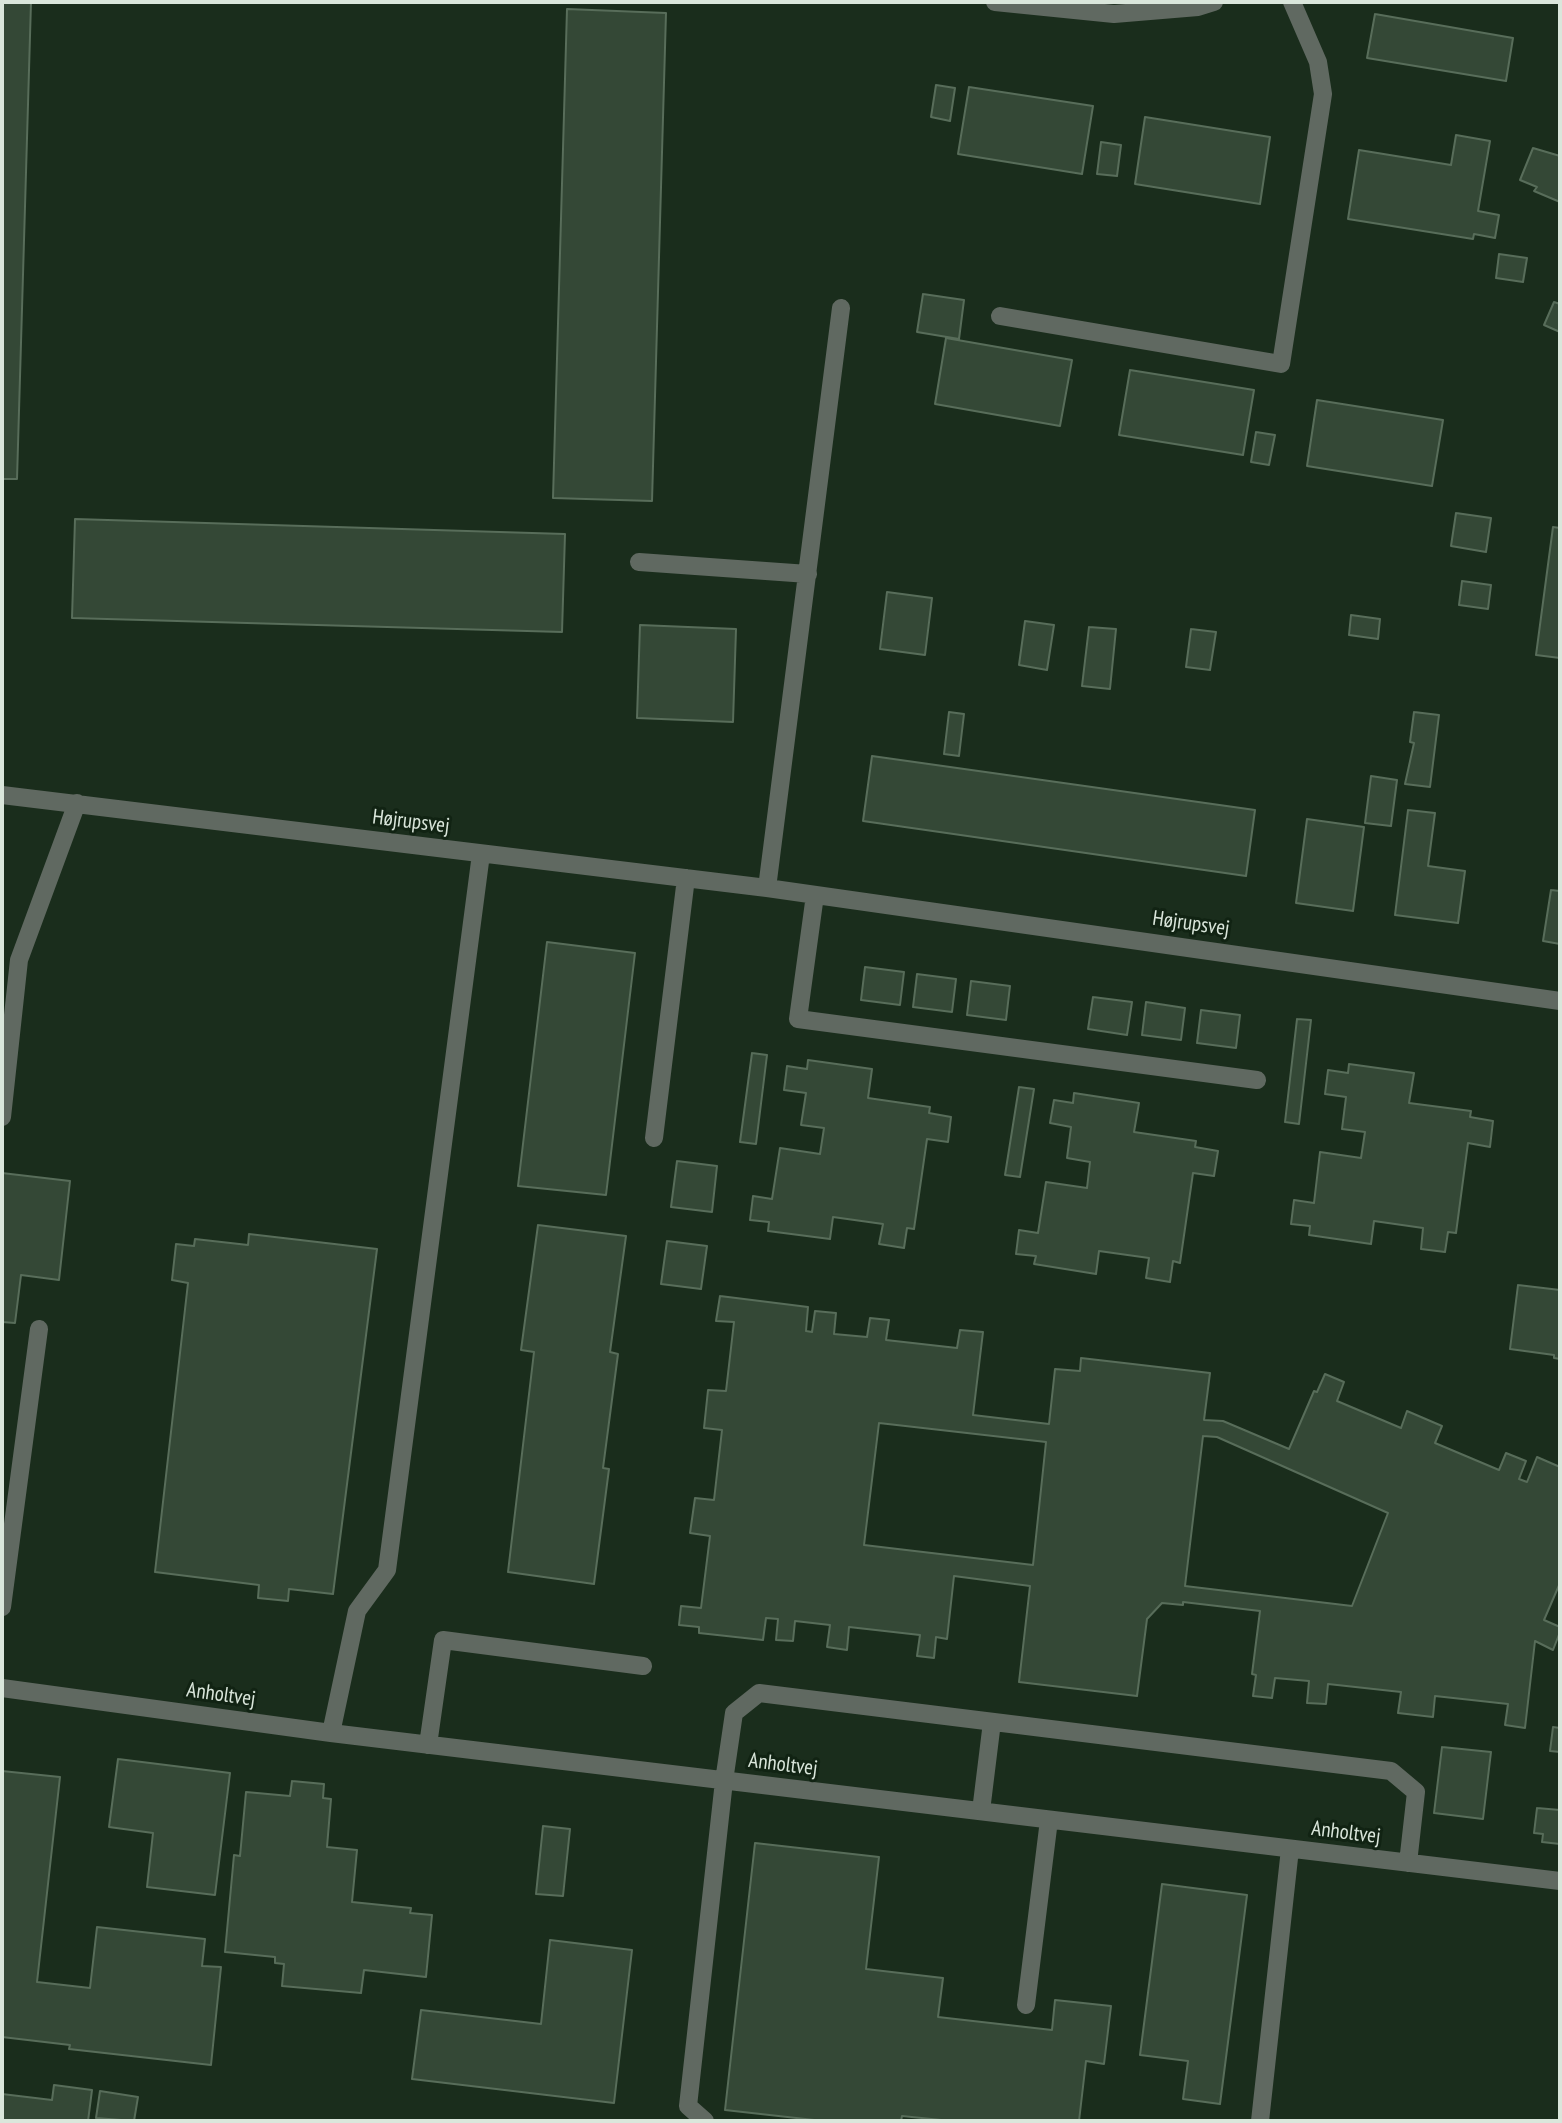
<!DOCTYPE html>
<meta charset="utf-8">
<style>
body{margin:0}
#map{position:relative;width:1562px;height:2123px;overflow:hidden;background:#1a2d1c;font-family:"PT Sans Narrow",sans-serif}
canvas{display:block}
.frame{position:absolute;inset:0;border:4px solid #dae6db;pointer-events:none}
</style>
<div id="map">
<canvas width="1562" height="2123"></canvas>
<div class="frame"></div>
</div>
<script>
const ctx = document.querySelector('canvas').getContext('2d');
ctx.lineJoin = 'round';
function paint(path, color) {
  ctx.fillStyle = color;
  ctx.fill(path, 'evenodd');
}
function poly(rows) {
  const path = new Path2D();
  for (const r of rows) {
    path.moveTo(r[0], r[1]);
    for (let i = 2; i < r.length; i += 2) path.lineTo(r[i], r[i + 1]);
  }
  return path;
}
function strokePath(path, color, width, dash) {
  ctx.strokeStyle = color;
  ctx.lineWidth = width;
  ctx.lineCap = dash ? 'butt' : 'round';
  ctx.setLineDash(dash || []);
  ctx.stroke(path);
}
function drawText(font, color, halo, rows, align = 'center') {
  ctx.font = font + ' "PT Sans Narrow",sans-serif';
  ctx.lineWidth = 6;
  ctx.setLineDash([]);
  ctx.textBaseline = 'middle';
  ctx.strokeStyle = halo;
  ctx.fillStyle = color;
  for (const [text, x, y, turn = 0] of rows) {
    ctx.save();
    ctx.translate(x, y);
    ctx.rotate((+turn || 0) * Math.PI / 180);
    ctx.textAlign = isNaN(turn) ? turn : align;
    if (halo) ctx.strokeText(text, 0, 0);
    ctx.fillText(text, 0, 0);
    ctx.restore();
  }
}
const building = poly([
 [2,2,31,2,17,479,2,479,2,2],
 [567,9,666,13,652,501,553,498,567,9],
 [1375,14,1513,38,1506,81,1367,58,1375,14],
 [936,85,955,88,950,121,931,117,936,85],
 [969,87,1093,106,1082,174,958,154,969,87],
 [1145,117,1270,137,1260,204,1135,184,1145,117],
 [1456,135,1490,141,1478,211,1499,215,1495,238,1474,234,1473,239,1348,219,1359,150,1451,165,1456,135],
 [1101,142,1121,145,1117,176,1097,174,1101,142],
 [1533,148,1560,156,1560,202,1534,191,1537,187,1520,180,1533,148],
 [1499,254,1527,258,1523,282,1496,278,1499,254],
 [923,294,964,300,959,339,917,332,923,294],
 [1554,302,1560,304,1560,332,1544,325,1554,302],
 [946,338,1072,360,1060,426,935,404,946,338],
 [1130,370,1254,390,1243,455,1119,435,1130,370],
 [1317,400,1443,420,1432,486,1307,466,1317,400],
 [1256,432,1275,435,1269,465,1251,462,1256,432],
 [1456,513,1491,518,1486,552,1451,546,1456,513],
 [75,519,565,534,562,632,72,618,75,519],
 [1553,527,1560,528,1560,658,1536,655,1553,527],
 [1462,581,1491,585,1488,609,1459,605,1462,581],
 [887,592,932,598,925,655,880,649,887,592],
 [1351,615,1380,619,1378,639,1349,635,1351,615],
 [1025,621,1054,625,1047,670,1019,665,1025,621],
 [640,625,736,629,733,722,637,718,640,625],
 [1089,627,1116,629,1110,689,1082,686,1089,627],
 [1191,629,1216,632,1210,670,1186,667,1191,629],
 [949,712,964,714,959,756,944,754,949,712],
 [1414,712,1439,715,1430,787,1405,784,1414,743,1410,742,1414,712],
 [872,756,1255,810,1246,876,863,821,872,756],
 [1371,776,1397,780,1391,826,1365,823,1371,776],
 [1408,810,1435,813,1428,866,1465,871,1458,923,1395,915,1408,810],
 [1307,819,1364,827,1353,911,1296,903,1307,819],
 [1551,890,1560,891,1560,944,1543,941,1551,890],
 [547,942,635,953,606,1195,518,1186,547,942],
 [865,967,904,972,900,1005,861,1000,865,967],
 [917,974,956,979,952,1012,913,1007,917,974],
 [971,981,1010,986,1006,1020,967,1015,971,981],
 [1093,997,1132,1002,1127,1035,1088,1029,1093,997],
 [1146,1002,1185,1008,1181,1040,1142,1035,1146,1002],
 [1201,1010,1240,1015,1236,1048,1197,1043,1201,1010],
 [1297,1019,1311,1020,1299,1124,1285,1122,1297,1019],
 [752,1053,767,1055,756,1144,740,1142,752,1053],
 [808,1060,872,1069,868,1098,930,1107,929,1113,951,1117,948,1142,927,1139,914,1229,907,1228,904,1248,879,1244,883,1224,833,1217,830,1239,768,1231,769,1222,750,1220,753,1196,772,1199,780,1148,820,1154,824,1128,801,1125,806,1093,784,1090,787,1066,807,1069,808,1060],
 [1349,1064,1414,1073,1409,1103,1471,1111,1470,1117,1493,1121,1490,1147,1468,1143,1456,1233,1448,1232,1445,1252,1421,1249,1423,1228,1374,1221,1371,1244,1309,1235,1310,1226,1291,1224,1294,1200,1314,1203,1320,1152,1361,1158,1365,1132,1342,1129,1346,1097,1325,1094,1328,1070,1348,1073,1349,1064],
 [1019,1087,1034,1089,1020,1177,1005,1175,1019,1087],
 [1074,1093,1139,1103,1134,1132,1196,1141,1195,1147,1218,1151,1214,1176,1193,1173,1180,1263,1173,1261,1170,1282,1146,1278,1149,1258,1099,1251,1096,1274,1034,1264,1036,1256,1016,1254,1019,1230,1038,1233,1046,1182,1087,1188,1090,1162,1067,1158,1071,1127,1050,1123,1054,1100,1073,1103,1074,1093],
 [677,1161,717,1166,712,1212,671,1207,677,1161],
 [2,1173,70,1181,59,1280,21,1275,15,1323,2,1322,2,1173],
 [538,1225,626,1236,610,1352,618,1354,603,1468,609,1469,594,1584,508,1572,534,1352,521,1350,538,1225],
 [249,1234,377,1249,333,1594,289,1589,288,1601,258,1598,259,1585,155,1572,188,1283,172,1280,176,1244,194,1246,195,1239,248,1245,249,1234],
 [667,1241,707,1246,701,1289,661,1284,667,1241],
 [1518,1285,1560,1290,1560,1359,1554,1358,1554,1355,1510,1349,1518,1285],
 [720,1296,808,1307,806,1331,812,1332,815,1311,836,1313,834,1334,867,1337,870,1318,889,1320,886,1340,957,1348,960,1330,983,1332,973,1415,1049,1424,1055,1369,1080,1371,1081,1358,1210,1373,1204,1420,1223,1421,1289,1449,1314,1391,1317,1392,1325,1374,1344,1382,1337,1401,1401,1428,1407,1411,1442,1426,1435,1443,1499,1470,1506,1453,1526,1461,1519,1479,1527,1482,1537,1457,1560,1467,1560,1583,1544,1620,1560,1627,1560,1632,1553,1650,1535,1641,1525,1728,1505,1725,1508,1704,1435,1696,1433,1717,1398,1713,1401,1692,1328,1684,1326,1704,1307,1703,1309,1681,1275,1678,1272,1698,1253,1696,1256,1675,1252,1674,1260,1611,1183,1602,1183,1605,1162,1603,1147,1619,1137,1696,1019,1682,1030,1586,954,1576,947,1639,936,1637,934,1658,917,1656,920,1635,849,1627,847,1650,827,1647,830,1625,795,1621,793,1641,776,1640,778,1619,766,1618,763,1640,699,1633,699,1627,679,1625,681,1606,701,1608,710,1536,690,1533,695,1498,714,1500,722,1430,704,1428,708,1390,726,1391,734,1322,716,1321,720,1296],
 [879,1423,1046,1442,1033,1565,864,1545,879,1423],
 [1203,1436,1217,1437,1388,1513,1352,1606,1185,1586,1203,1436],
 [1553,1727,1560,1728,1560,1752,1550,1751,1553,1727],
 [1442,1747,1491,1752,1483,1819,1434,1813,1442,1747],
 [118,1759,230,1773,215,1895,147,1887,153,1833,109,1827,118,1759],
 [2,1771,60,1777,37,1982,90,1988,97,1927,205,1939,202,1966,221,1967,211,2065,69,2049,70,2045,2,2037,2,1771],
 [292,1781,324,1784,323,1798,331,1799,327,1847,357,1850,352,1902,411,1908,410,1913,432,1915,426,1977,364,1970,361,1993,282,1986,284,1964,275,1963,275,1957,225,1952,234,1855,240,1856,246,1792,290,1796,292,1781],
 [1537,1808,1560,1810,1560,1844,1542,1842,1543,1834,1534,1833,1537,1808],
 [543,1826,570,1829,563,1896,536,1894,543,1826],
 [755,1843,879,1857,866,1969,943,1978,938,2017,1052,2030,1055,2000,1111,2006,1104,2064,1086,2061,1079,2121,951,2121,902,2116,901,2121,823,2121,725,2110,755,1843],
 [1162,1884,1247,1895,1220,2104,1183,2099,1188,2061,1140,2055,1162,1884],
 [550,1940,632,1950,614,2103,412,2079,421,2010,541,2024,550,1940],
 [54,2085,92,2090,88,2121,2,2121,2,2094,52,2100,54,2085],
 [100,2091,138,2097,134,2121,96,2118,100,2091]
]);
const minor = poly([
 [995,2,1114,14,1198,7,1214,2],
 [1000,316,1281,364,1323,94,1318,62,1292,2],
 [639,562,808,574],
 [2,795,767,888,1560,1001],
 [767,888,841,308],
 [815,895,798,1019,1257,1080],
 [2,1117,19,960,77,803],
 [654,1138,686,878],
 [2,1607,39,1329],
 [2,1688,331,1733,1560,1881],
 [331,1733,357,1611,387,1570,481,854],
 [428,1745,443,1640,643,1666],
 [981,1811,992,1722],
 [1026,2005,1049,1820],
 [705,2121,688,2106,724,1781,734,1713,759,1693,1391,1771,1416,1792,1408,1863],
 [1260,2121,1290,1849]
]);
const streetNames = [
 ["Højrupsvej",411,822,7],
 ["Højrupsvej",1191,924,8],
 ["Anholtvej",221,1695,8],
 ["Anholtvej",783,1765,7],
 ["Anholtvej",1346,1833,7]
];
paint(building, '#344836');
strokePath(building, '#586d5a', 2);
strokePath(minor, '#606961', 18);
drawText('21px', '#dae6db', '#112313', streetNames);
</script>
